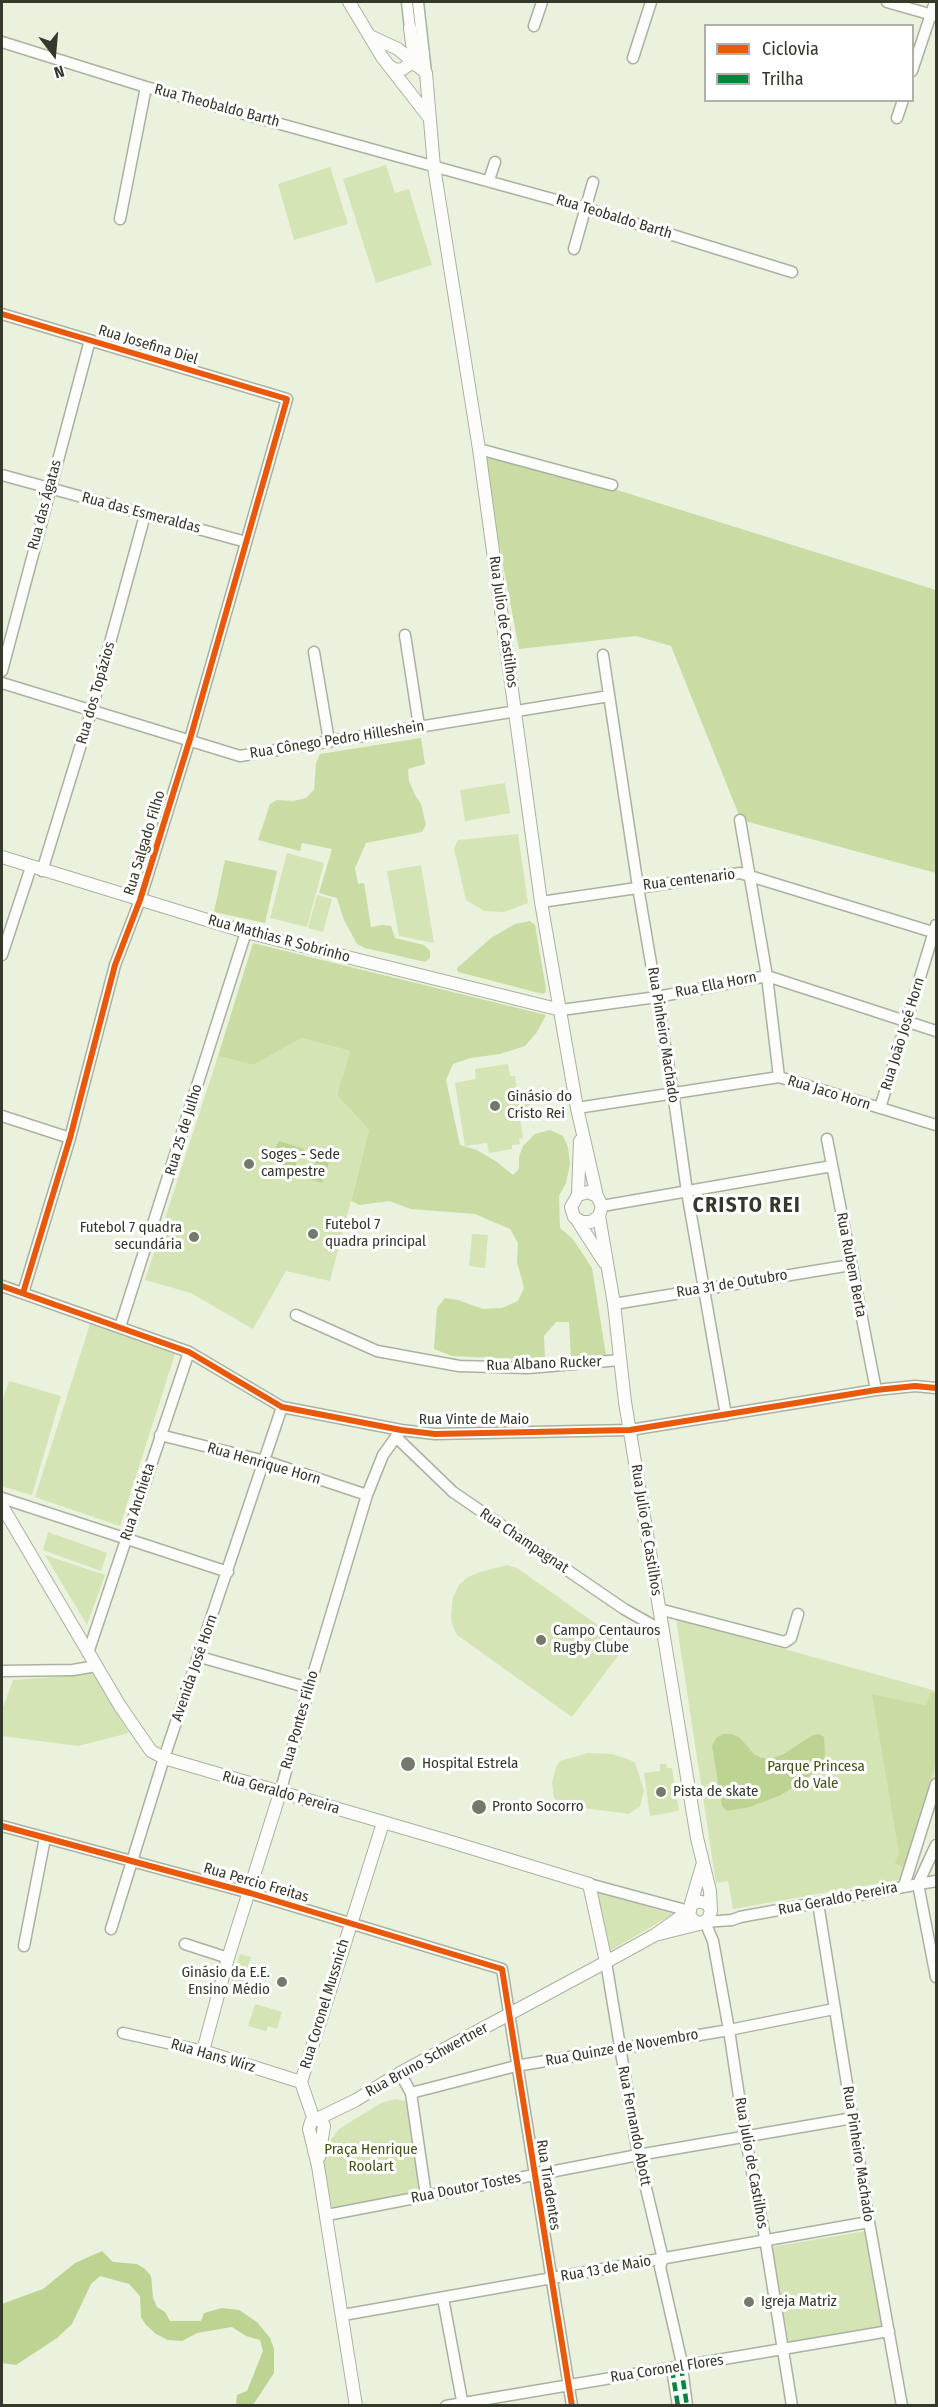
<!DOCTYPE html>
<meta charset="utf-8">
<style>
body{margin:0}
#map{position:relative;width:938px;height:2407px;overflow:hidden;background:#eaf1dd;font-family:"Fira Sans Condensed",sans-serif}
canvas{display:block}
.frame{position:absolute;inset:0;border:3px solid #34392b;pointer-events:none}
.legend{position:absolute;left:704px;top:24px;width:210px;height:78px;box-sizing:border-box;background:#fff;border:2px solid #aeb0aa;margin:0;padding:8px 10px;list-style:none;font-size:18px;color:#34392b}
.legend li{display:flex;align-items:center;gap:12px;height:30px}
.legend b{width:30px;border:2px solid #aeb0aa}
.north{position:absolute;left:24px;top:24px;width:60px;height:60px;-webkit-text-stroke:4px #fff;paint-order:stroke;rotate:164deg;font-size:16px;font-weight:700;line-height:24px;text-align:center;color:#34392b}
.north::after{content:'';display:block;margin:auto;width:21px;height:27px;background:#34392b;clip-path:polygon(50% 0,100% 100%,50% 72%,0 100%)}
</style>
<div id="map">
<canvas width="938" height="2407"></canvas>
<div class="frame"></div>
<ul class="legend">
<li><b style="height:8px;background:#e8590c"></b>Ciclovia</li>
<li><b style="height:8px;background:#00873e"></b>Trilha</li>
</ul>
<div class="north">N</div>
</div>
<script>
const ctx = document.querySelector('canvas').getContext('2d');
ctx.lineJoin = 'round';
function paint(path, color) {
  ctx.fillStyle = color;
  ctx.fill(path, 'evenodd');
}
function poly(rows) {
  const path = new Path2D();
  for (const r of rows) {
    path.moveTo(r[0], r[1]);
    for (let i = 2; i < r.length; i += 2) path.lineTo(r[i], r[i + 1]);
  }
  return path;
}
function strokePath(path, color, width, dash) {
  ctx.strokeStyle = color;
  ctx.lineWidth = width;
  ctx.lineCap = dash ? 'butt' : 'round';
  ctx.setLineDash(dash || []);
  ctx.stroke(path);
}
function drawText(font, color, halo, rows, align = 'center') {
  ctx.font = font + ' "Fira Sans Condensed",sans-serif';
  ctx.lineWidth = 6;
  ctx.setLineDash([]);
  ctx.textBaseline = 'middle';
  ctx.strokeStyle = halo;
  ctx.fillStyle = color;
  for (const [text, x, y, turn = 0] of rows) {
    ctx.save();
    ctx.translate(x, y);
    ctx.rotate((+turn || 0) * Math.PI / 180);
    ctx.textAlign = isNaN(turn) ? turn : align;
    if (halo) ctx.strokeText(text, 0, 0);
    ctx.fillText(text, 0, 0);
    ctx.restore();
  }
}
const green = poly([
 [386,165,395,193,409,189,432,265,376,283,343,179],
 [330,167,348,224,294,240,278,184],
 [505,783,510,813,465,821,460,790],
 [518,834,528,903,504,912,484,911,466,900,454,848,458,840],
 [287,853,324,863,307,927,270,918],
 [421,865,434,943,399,936,387,871],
 [317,895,332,899,323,932,308,928],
 [302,1038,350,1051,337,1095,369,1130,330,1281,286,1271,253,1329,191,1293,145,1280,218,1056,253,1065],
 [508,1064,510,1076,515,1076,518,1099,529,1097,531,1113,520,1116,523,1138,519,1139,520,1144,512,1145,512,1149,489,1153,487,1143,465,1146,455,1083,476,1079,475,1069],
 [472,1234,488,1235,485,1268,469,1266],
 [90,1324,175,1354,120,1526,35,1497],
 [9,1381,61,1396,32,1495,4,1487,2,1483,2,1402],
 [48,1532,107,1553,101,1571,43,1550],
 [45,1555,105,1575,87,1625],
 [507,1565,517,1568,626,1645,572,1717,457,1635,452,1624,451,1616,453,1597,459,1585,468,1577,480,1572],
 [676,1619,936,1691,936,1770,903,1879,733,1909,728,1881,716,1883],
 [92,1671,129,1733,78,1746,2,1736,2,1710,13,1680,79,1675],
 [588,1753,612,1754,635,1762,644,1791,640,1806,629,1814,562,1805,554,1798,552,1783,556,1767,560,1761],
 [660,1764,666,1764,667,1768,672,1768,679,1811,650,1816,644,1773,660,1771],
 [596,1891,673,1914,610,1951],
 [240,1954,251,1957,242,1989,230,1985],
 [255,2004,282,2012,277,2029,268,2026,266,2031,248,2026],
 [395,2099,406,2101,421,2193,332,2210,323,2157,328,2144,339,2129,381,2103],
 [866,2231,882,2328,789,2344,772,2247]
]);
const forest = poly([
 [482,454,614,489,936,590,936,873,741,820,671,646,636,636,519,649],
 [421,738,425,764,408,769,409,781,415,795,421,804,426,825,422,832,366,843,355,868,358,884,364,883,371,927,382,925,391,926,395,938,424,945,430,951,430,958,425,962,365,948,357,944,344,920,337,898,319,893,332,849,302,843,300,851,258,840,270,804,277,800,293,801,306,798,314,790,316,763,320,754],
 [225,860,277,871,265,923,214,912],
 [530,921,535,925,545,983,546,992,543,994,458,972,457,968,491,938,515,924],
 [253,943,546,1015,537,1032,525,1046,500,1054,470,1058,453,1064,446,1080,460,1145,477,1150,497,1162,513,1175,519,1169,519,1157,523,1146,535,1134,550,1130,563,1136,568,1147,570,1164,566,1183,559,1196,560,1228,573,1239,592,1268,606,1355,571,1356,569,1322,556,1322,544,1336,545,1357,523,1359,452,1356,434,1349,437,1308,445,1298,458,1300,483,1309,502,1308,518,1301,524,1288,517,1262,518,1243,510,1229,475,1214,411,1209,389,1201,359,1205,351,1201,369,1130,337,1095,350,1051,302,1038,253,1065,218,1056],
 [931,1692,936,1694,936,1760,904,1868,895,1863,899,1852,872,1694,926,1706]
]);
const water = poly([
 [279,1141,304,1149,296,1162,296,1178,293,1179,278,1174,276,1169,281,1155,276,1146],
 [320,1150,332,1154,322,1183,310,1179],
 [723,1734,731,1734,739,1737,754,1754,761,1758,773,1758,784,1754,811,1736,819,1734,824,1737,825,1756,820,1766,809,1777,781,1795,750,1807,727,1811,722,1806,712,1746,716,1738],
 [102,2251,113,2262,137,2264,145,2269,151,2276,153,2298,157,2307,165,2312,170,2321,201,2321,204,2313,222,2308,239,2310,257,2322,270,2338,274,2349,274,2373,253,2405,236,2405,237,2395,247,2391,263,2351,260,2340,246,2336,232,2327,197,2333,182,2341,168,2340,156,2334,146,2325,141,2317,140,2296,129,2284,100,2276,91,2284,72,2324,57,2338,16,2365,2,2363,2,2304,43,2289,75,2263]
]);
const minor = poly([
 [407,2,410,28],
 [418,2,426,73],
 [887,2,936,16],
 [534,26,542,2],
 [2,42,146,87,585,208,792,272],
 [633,58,651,2],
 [912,71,935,2],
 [897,118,903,100],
 [489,180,495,162],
 [120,219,146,87],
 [574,249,593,182],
 [2,314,287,399,190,739,140,900,115,965,70,1138,23,1293],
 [479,449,612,485],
 [2,475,246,542],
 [405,635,419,726],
 [314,652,329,741],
 [603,655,638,887,673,1092,687,1192,726,1415],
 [2,671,90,340],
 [2,683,240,756,609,696],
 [740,820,767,976,779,1077],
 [42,871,91,712,145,515],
 [541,902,740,873,936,933],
 [2,955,31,867],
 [561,1010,657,997,767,976,936,1031],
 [577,1108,779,1077,936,1125],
 [880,1108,936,925],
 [2,1116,70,1138],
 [827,1139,876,1390],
 [602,1206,832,1166],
 [2,1286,189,1352,282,1407,401,1430,435,1434,630,1430,876,1390,915,1386,936,1388],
 [614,1304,851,1265],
 [296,1315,377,1351,459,1366,528,1368,620,1360],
 [120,1327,246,932],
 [160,1435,265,1461,367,1495],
 [396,1437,453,1492,624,1609,663,1631],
 [2,1498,228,1572],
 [659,1609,785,1642,791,1638,798,1614],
 [88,1653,189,1352],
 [200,1657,309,1688],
 [2,1671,73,1670,96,1666],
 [280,1793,309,1688,367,1495,383,1455,401,1430],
 [2,1826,250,1893,502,1969,572,2406],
 [589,1884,689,1911],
 [918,1884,936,1977],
 [918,1884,936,1845],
 [904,1886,936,1784],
 [818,1903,869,2222,902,2406],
 [111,1929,164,1758,282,1407],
 [185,1944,228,1958],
 [24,1946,45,1838],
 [606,1962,638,2155,663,2259,660,2267,681,2359,687,2406],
 [123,2033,203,2051],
 [400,2073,411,2093,426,2196],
 [411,2093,516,2066,729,2030,834,2009],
 [327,2215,638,2155,853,2118],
 [443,2298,463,2406],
 [343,2315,869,2222],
 [672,2369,678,2406],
 [446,2406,889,2331],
 [792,2406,764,2232,745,2136,729,2030,713,1941,705,1922,732,1920,740,1917,936,1881]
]);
const major = poly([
 [349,2,382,57,428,116],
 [410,28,415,65],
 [370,36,398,49,426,73,434,167,479,449,541,902,577,1108,597,1196,602,1206,599,1216,591,1222,582,1222,574,1217,571,1207,578,1195,588,1192,597,1196],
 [389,66,396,70,403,69,423,53],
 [2,857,246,932,561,1010],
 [578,1195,580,1141],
 [599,1216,614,1304,625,1402,663,1631,697,1838,710,1891,711,1911,709,1917,705,1922,697,1923,689,1916,691,1905,698,1901,708,1904,711,1911],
 [577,1220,604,1262],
 [2,1506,120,1706,151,1751,164,1758,448,1841,589,1884,606,1962],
 [280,1793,228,1958,203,2051,301,2082],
 [690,1907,702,1866],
 [659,1934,703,1923],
 [301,2082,383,1823],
 [301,2082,314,2120],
 [316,2119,322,2121,324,2126,319,2157],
 [356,2406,318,2166,309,2129,311,2122,356,2100,400,2073,606,1962,655,1935,689,1911]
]);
const quiet = poly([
 [681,2367,687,2406],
 [672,2369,678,2406]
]);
const cycleway = poly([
 [2,314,287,399,190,739,140,900,115,965,70,1138,23,1293],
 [2,1286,189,1352,282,1407,401,1430,435,1434,630,1430,876,1390,915,1386,936,1388],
 [2,1826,250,1893,502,1969,572,2406]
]);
const markers = [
 [495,1106,6,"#747969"],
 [249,1164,6,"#747969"],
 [313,1234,6,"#747969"],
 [194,1237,6,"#747969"],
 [541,1640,6,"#747969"],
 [408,1764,8,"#747969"],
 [661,1792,6,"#747969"],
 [479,1807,8,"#747969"],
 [282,1982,6,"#747969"],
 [749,2302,6,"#747969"]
];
const streetNames = [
 ["Rua Theobaldo Barth",217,106,15],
 ["Rua Teobaldo Barth",614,217,17],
 ["Rua Josefina Diel",148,345,17],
 ["Rua das Ágatas",45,505,-75],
 ["Rua das Esmeraldas",141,513,15],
 ["Rua Julio de Castilhos",503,622,82],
 ["Rua dos Topázios",96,693,-74],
 ["Rua Cônego Pedro Hilleshein",337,740,-9],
 ["Rua Salgado Filho",145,843,-73],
 ["Rua centenario",689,880,-7],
 ["Rua Mathias R Sobrinho",279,939,15],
 ["Rua Ella Horn",716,985,-11],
 ["Rua João José Horn",903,1034,-73],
 ["Rua Pinheiro Machado",663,1035,81],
 ["Rua Jaco Horn",829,1093,17],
 ["Rua 25 de Julho",184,1130,-73],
 ["Rua Rubem Berta",851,1265,79],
 ["Rua 31 de Outubro",732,1284,-9],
 ["Rua Albano Rucker",544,1364,-2],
 ["Rua Vinte de Maio",474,1420],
 ["Rua Henrique Horn",264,1464,16],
 ["Rua Anchieta",138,1502,-72],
 ["Rua Julio de Castilhos",646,1530,81],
 ["Rua Champagnat",524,1541,34],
 ["Avenida José Horn",195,1668,-71],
 ["Rua Pontes Filho",300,1720,-74],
 ["Rua Geraldo Pereira",281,1793,16],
 ["Rua Percio Freitas",256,1883,16],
 ["Rua Geraldo Pereira",838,1899,-11],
 ["Rua Coronel Mussnich",325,2004,-73],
 ["Rua Quinze de Novembro",622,2048,-10],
 ["Rua Hans Wirz",213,2056,16],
 ["Rua Bruno Schwertner",427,2060,-29],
 ["Rua Fernando Abott",634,2126,79],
 ["Rua Pinheiro Machado",858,2154,81],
 ["Rua Julio de Castilhos",751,2163,80],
 ["Rua Tiradentes",548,2185,81],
 ["Rua Doutor Tostes",466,2188,-11],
 ["Rua 13 de Maio",606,2269,-10],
 ["Rua Coronel Flores",667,2369,-9]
];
const poiNames = [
 ["Ginásio do",507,1097],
 ["Cristo Rei",507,1114],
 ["Soges - Sede",261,1155],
 ["campestre",261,1172],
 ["Futebol 7",325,1225],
 ["quadra principal",325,1242],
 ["Futebol 7 quadra",182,1228,"right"],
 ["secundária",182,1245,"right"],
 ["Campo Centauros",553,1631],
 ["Rugby Clube",553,1648],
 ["Hospital Estrela",422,1764],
 ["Pista de skate",673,1792],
 ["Pronto Socorro",492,1807],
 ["Ginásio da E.E.",270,1973,"right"],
 ["Ensino Médio",270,1990,"right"],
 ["Igreja Matriz",761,2302]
];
const parkNames = [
 ["Parque Princesa",816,1767],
 ["do Vale",816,1784],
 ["Praça Henrique",371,2150],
 ["Roolart",371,2167]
];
const districtNames = [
 ["CRISTO REI",747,1206]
];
paint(green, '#d4e4b5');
paint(forest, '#c9dca3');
paint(water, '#bdd391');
strokePath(minor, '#abb1a1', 13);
strokePath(major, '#abb1a1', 14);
strokePath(minor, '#fcfdfa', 10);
strokePath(major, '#fcfdfa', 12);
strokePath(quiet, '#00873e', 4.5, [9, 4.5]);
strokePath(cycleway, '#e8590c', 6);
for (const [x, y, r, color] of markers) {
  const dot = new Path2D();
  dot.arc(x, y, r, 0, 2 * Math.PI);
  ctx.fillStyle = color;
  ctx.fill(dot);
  strokePath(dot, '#fff', 2);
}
drawText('15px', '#34392b', '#fff', streetNames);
drawText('15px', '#34392b', '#fff', poiNames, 'left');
drawText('15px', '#425316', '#fff', parkNames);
ctx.letterSpacing = '1.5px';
drawText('bold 21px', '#34392b', '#fff', districtNames);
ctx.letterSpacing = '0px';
</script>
